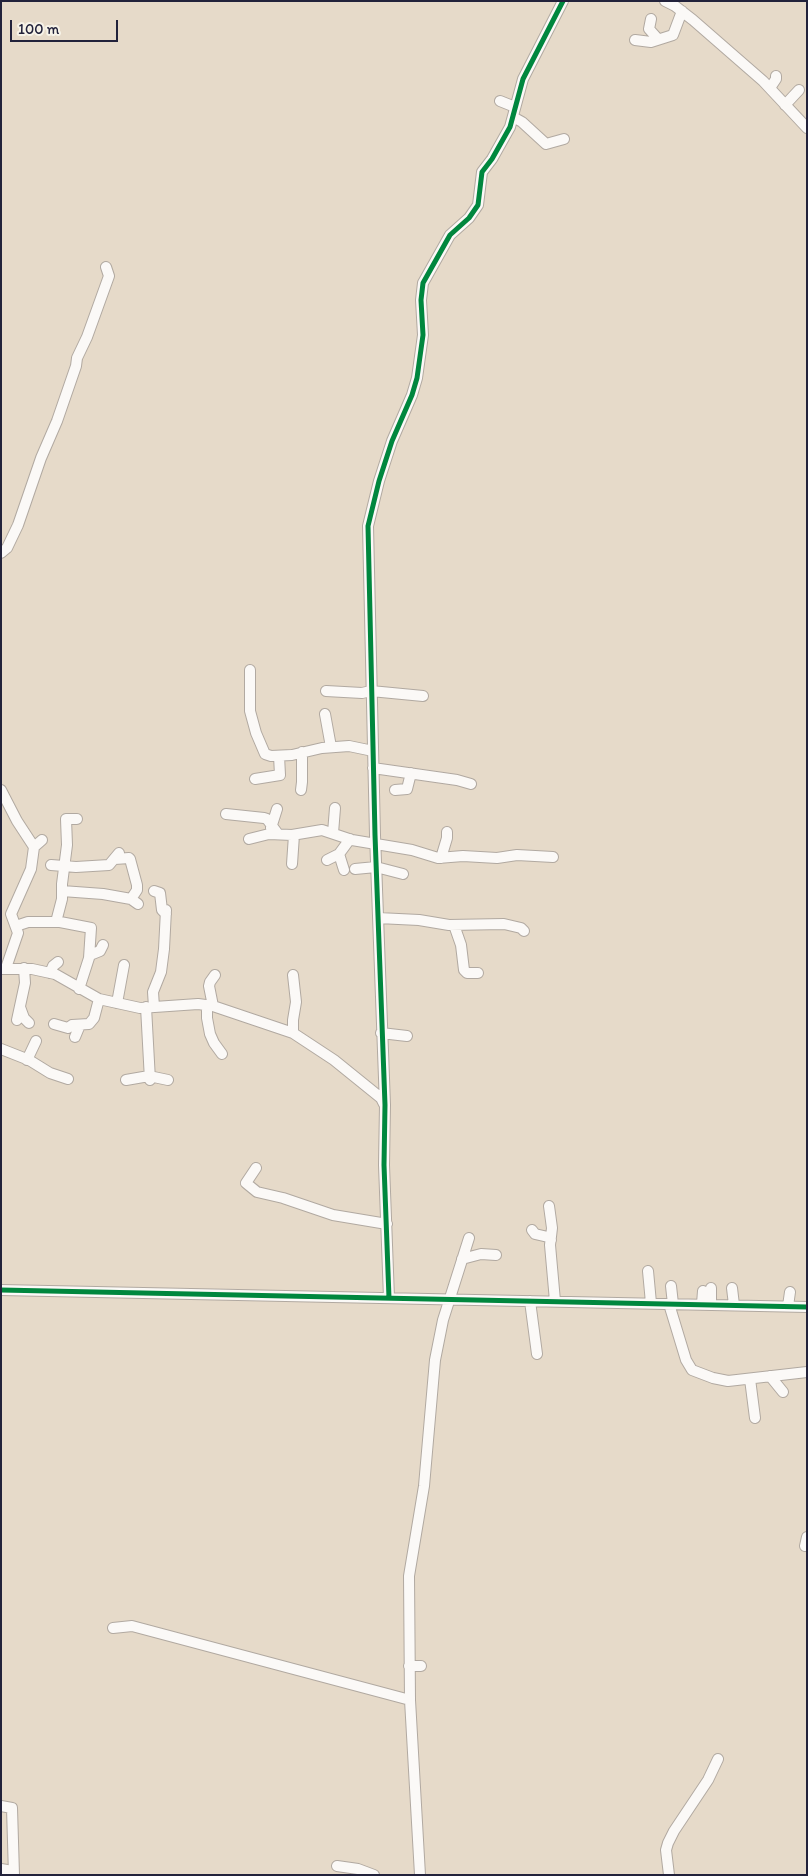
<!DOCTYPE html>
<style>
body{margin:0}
#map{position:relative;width:808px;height:1876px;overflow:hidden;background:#e6dac9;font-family:Itim,sans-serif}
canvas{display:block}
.frame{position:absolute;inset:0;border:2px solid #22223b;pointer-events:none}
.scale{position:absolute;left:10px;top:20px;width:108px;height:22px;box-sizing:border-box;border:2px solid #22223b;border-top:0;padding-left:6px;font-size:15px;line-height:18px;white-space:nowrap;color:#22223b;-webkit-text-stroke:4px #f7f3e8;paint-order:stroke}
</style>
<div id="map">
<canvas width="808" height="1876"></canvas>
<div class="frame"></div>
<div class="scale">100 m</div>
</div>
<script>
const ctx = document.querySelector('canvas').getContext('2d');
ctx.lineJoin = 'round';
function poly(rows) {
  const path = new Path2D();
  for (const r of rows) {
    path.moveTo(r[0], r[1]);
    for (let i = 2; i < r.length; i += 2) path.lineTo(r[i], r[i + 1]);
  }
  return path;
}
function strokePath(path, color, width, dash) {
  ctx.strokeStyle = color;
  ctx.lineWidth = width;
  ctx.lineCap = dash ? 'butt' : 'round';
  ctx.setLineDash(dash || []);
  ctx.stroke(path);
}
const minor = poly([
 [665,1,675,6,693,20,763,81,807,128],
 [651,19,649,29,658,39],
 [635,40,651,42,673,35,682,11],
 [770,88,776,79,776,76],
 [500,101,515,107],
 [785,105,799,90],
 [513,117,522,122,546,144,564,139],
 [1,553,7,548,18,525,41,458,57,421,76,366,77,358,87,337,109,276,106,267],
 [250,670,250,711,256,733,265,754,271,756,292,755,322,748,349,746,373,751],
 [326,691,362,693,371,691,423,696],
 [325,714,331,747],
 [373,768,457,780,471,784],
 [255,779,280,775,279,756],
 [1,790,17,821,34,847],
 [301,790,302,782,302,752],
 [395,790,407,789,411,773],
 [226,814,264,818,267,819,278,834],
 [271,828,277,809],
 [333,833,335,808],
 [249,839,269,834,292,835,322,830,352,840,412,850,438,858,463,856,497,858,517,855,553,857],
 [441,858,447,838,447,832],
 [115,859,129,858,130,859,137,885,137,890,131,899],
 [327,860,339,854],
 [292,864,294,835],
 [51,865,76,867,109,865,119,853],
 [355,869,376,867,403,874],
 [344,870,339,854,350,839],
 [62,891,103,894,131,899,138,904],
 [154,891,160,893,162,910,166,914],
 [378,918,419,920,449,925,504,924,521,928,524,931],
 [56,922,62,899,62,884,67,845,66,819,77,819],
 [454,925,461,945,464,970,467,973,478,973],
 [16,926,28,922,60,922,91,928,89,958,79,989],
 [90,955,100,951,103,945],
 [6,968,18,933,11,914,31,869,34,847,42,840],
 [1,969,32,969,55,974,99,999,140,1008,198,1004,213,1006,293,1033,334,1060,381,1098,384,1104],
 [50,973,53,966,58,962],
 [293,975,296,1002,293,1020,293,1033],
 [117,1003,124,965],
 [207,1005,207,1018,210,1034,214,1043,222,1054],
 [213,1006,209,986,210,982,215,975],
 [20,1007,24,1018,29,1023],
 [146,1007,150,1080],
 [154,1007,153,992,161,972,164,949,166,910],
 [17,1020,25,983,24,968],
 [54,1024,68,1028,72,1025,89,1024,94,1018,99,999],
 [381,1033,407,1036],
 [75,1037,80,1025],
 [1,1049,29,1060,50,1073,68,1079],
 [27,1060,36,1041],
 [126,1080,149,1076,168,1080],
 [256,1168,246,1183,257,1192,283,1198,333,1215,387,1224],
 [549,1206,552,1228,550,1245,555,1301],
 [532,1230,535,1234,548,1237,551,1240],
 [462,1259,481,1254,496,1255],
 [648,1271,651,1303],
 [671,1286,673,1304],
 [711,1288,711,1305],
 [732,1288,734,1305],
 [1,1290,807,1307],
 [389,1298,384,1165,385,1105,375,835,368,526,379,481,392,441,412,395,417,378,423,335,421,300,423,283,450,235,469,218,478,205,482,172,492,159,510,127,523,79,563,1],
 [530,1301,537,1354],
 [669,1304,686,1360,692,1370,713,1378,728,1381,807,1372],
 [702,1304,703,1291],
 [788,1306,790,1292],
 [770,1376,783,1392],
 [750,1379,755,1418],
 [805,1546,807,1537],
 [113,1628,132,1626,410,1700],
 [409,1666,421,1666],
 [1,1806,12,1808,14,1875],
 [337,1866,358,1869,374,1875],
 [1,1869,7,1870,12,1875],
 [420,1875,410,1700,409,1576,424,1486,435,1360,443,1320,469,1238],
 [669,1875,666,1850,668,1843,674,1831,708,1780,718,1759]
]);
const cycleway = poly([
 [1,1290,807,1307],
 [389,1298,384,1165,385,1105,375,835,368,526,379,481,392,441,412,395,417,378,423,335,421,300,423,283,450,235,469,218,478,205,482,172,492,159,510,127,523,79,563,1]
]);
strokePath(minor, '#b1a9a1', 12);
strokePath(minor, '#fbf9f7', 10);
strokePath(cycleway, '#00873e', 5);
</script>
